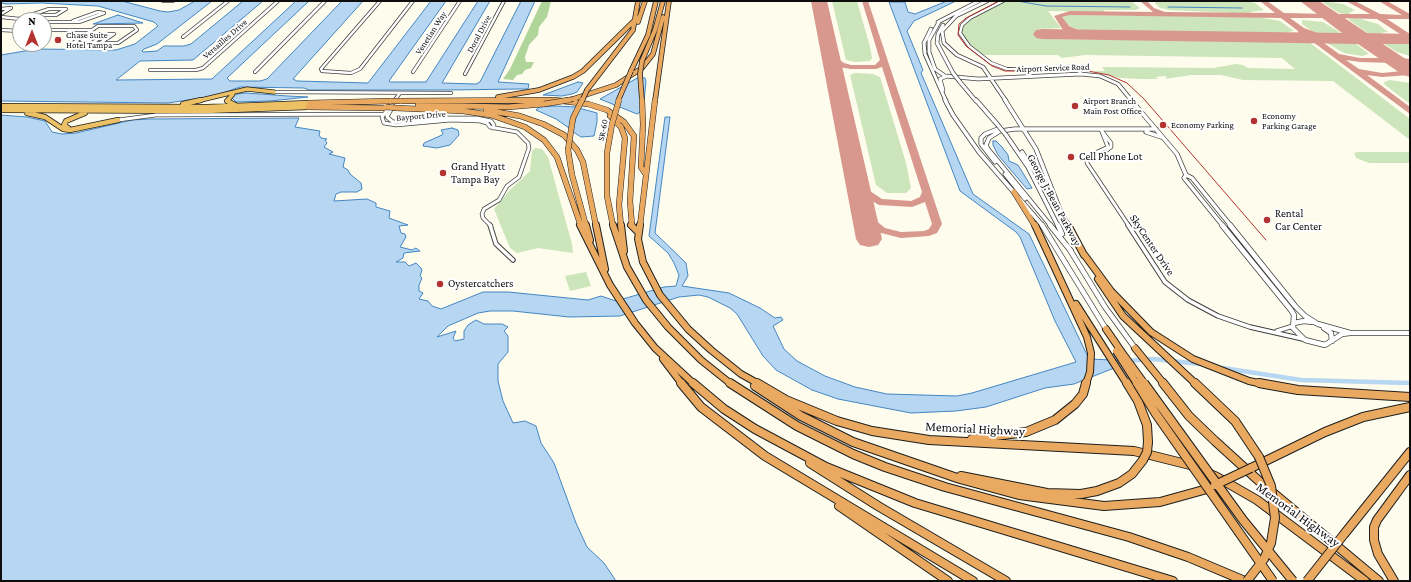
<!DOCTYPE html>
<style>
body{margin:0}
#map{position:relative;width:1411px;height:582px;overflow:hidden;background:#fefced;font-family:"Crimson Pro",serif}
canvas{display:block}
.frame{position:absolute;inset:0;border:2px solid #0d0d0d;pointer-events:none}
.north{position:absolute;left:12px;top:12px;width:40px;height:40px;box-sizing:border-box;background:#fff;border:1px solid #9e9e9e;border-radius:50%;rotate:0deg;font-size:11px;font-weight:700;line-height:16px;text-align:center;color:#0d0d0d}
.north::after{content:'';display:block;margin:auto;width:14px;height:18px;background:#b2332f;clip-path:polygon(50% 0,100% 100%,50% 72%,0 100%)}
</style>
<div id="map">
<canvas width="1411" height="582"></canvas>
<div class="frame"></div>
<div class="north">N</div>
</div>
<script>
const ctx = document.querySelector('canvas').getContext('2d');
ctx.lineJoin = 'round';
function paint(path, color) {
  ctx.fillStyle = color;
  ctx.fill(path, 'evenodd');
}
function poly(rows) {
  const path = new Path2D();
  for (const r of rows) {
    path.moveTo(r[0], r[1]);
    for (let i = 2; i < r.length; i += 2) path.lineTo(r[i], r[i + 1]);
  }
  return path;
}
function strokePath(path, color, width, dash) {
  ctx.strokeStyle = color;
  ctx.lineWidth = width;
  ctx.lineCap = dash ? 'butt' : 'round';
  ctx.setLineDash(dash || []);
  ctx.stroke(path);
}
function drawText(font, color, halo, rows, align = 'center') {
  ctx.font = font + ' "Crimson Pro",serif';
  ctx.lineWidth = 4;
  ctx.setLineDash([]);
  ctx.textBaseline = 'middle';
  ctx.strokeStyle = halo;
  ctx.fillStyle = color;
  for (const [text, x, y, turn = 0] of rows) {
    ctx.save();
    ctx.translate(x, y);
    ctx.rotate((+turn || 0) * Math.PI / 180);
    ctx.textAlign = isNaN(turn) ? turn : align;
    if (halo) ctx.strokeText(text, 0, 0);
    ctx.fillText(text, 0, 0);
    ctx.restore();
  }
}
const green = poly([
 [832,1,857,1,870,47,872,58,870,61,855,62,846,60],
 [1006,1,1131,1,1140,8,1136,10,1104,10,1105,12,1048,11,1061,28,1038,29,1045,39,1309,42,1410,119,1410,140,1333,81,1243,80,1221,75,1191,75,1165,79,1167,77,1165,76,1156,77,1158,79,1140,79,1120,78,1093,71,1105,71,1102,67,1213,68,1236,64,1243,65,1248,68,1295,69,1282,58,1085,55,1062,58,1058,55,982,55,969,45,962,35,962,28,971,18],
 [1155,1,1246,1,1255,3,1264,10,1250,12,1252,14,1170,10,1160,8,1155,3],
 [1321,1,1343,4,1355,10,1349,13,1351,15,1339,13],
 [1070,15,1257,17,1280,21,1294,31,1283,33,1085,31,1073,28,1067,24,1062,17],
 [1357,18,1378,24,1388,32,1380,33,1382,34,1368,33,1348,19],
 [1302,20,1323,22,1341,33,1323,34,1313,32,1302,24],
 [1332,41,1355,43,1369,54,1362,56,1344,53,1327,43],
 [1388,42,1410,44,1410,56,1397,52,1383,43],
 [855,73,873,74,880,77,906,163,911,188,906,193,887,193,876,185,850,75],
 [1390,80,1410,83,1410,104,1385,85,1384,82],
 [535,148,542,149,548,157,572,244,573,253,538,248,517,253,510,248,494,209,508,192,530,171,532,151],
 [1358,152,1410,152,1410,163,1369,163,1356,158,1354,153],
 [586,272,591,286,570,291,565,276]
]);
const forest = poly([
 [542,1,551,1,547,17,539,27,538,35,529,45,525,57,526,62,534,62,531,68,525,70,522,74,517,75,513,80,503,79,510,69]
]);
const water = poly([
 [1,1,122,1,160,11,168,12,179,10,195,1,212,1,157,44,144,49,142,51,143,52,157,51,164,46,184,46,191,44,243,1,263,1,193,60,140,61,116,80,212,79,296,1,309,1,227,78,230,81,260,81,267,79,342,1,363,1,293,79,297,81,368,83,431,1,446,1,389,81,390,82,426,82,478,1,490,1,442,83,476,84,480,82,521,1,535,1,498,82,529,84,528,89,520,89,450,90,309,90,304,88,240,87,214,96,168,103,1,101,1,55,37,49,116,50,135,44,158,26,154,22,98,6,41,3,6,4,1,3,1,1],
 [947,1,956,1,914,21,907,31,923,70,921,73,973,194,1029,234,1089,359,1112,360,1114,368,1074,384,1045,388,986,407,956,411,911,413,838,399,812,390,776,370,763,356,737,314,730,308,708,297,699,295,679,297,620,316,569,317,513,311,490,311,478,313,448,326,437,337,456,331,453,338,455,341,464,339,464,331,468,325,476,320,484,324,502,324,508,327,504,331,508,336,508,352,498,364,498,381,503,401,513,423,525,421,536,426,541,443,554,463,576,523,587,547,604,563,616,581,1,581,1,115,27,117,45,121,52,132,62,134,76,133,132,120,149,119,299,118,295,127,320,131,319,135,321,138,327,139,325,140,327,143,324,147,333,152,329,154,345,158,343,167,348,170,350,174,361,183,362,189,357,192,341,192,336,194,334,201,367,199,376,203,376,207,390,211,389,218,408,225,399,226,401,233,405,234,406,237,400,247,412,250,416,248,420,251,404,253,403,258,396,262,405,262,409,266,416,263,420,267,422,270,420,276,422,278,419,285,419,291,423,293,419,299,428,301,432,306,441,309,483,292,508,292,588,300,601,296,616,301,664,287,676,286,679,275,674,263,668,253,649,236,665,117,670,117,655,233,686,263,688,276,682,286,729,293,760,308,775,318,781,317,783,320,773,326,784,349,797,361,825,376,855,387,887,394,957,396,972,393,1076,362,1055,321,1020,237,1016,232,960,191,889,2,905,2,908,12,915,14,947,1],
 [118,15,143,23,93,24,118,15],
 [639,77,645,78,646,82,643,110,637,114,600,99,639,77],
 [578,82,583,83,577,92,572,94,562,96,543,95,578,82],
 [246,93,288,96,308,97,270,101,236,102,232,98,236,94,246,93],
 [555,106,576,107,569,128,556,119,536,110,539,107,555,106],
 [579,108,597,113,597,122,594,136,581,137,572,131,579,108],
 [452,128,458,130,459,135,450,145,437,148,423,146,424,143,442,135,443,133,441,130,452,128],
 [993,141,996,141,1002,147,1008,155,1009,161,1018,165,1032,188,1027,189,998,155,993,145,993,141]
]);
const stream = poly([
 [1017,1,1046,6,1130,7],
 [1168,7,1242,8]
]);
const canal = poly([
 [1112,362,1153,359,1200,364],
 [1223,368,1301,380,1410,383]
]);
const taxiway = poly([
 [862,1,868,1,942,224,937,233,929,236,901,238,877,232,860,217,865,214,869,215,885,228,901,232,924,231,929,229,932,224,925,202,912,207,879,205,858,193,849,167,851,165,857,165,867,189,882,199,911,201,920,197,922,192,882,67,876,69,851,69,838,67,827,58,834,56,844,63,851,65,875,65,880,60,862,1],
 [1140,1,1147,1,1154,8,1165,12,1275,13,1260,1,1267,1,1284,13,1326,14,1320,11,1306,1,1314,1,1337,14,1370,14,1346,1,1355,1,1380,14,1402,15,1379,1,1387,1,1410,14,1410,19,1387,19,1410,34,1410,39,1405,37,1400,39,1368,40,1367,38,1371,36,1400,34,1377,19,1336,18,1357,31,1357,35,1354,35,1334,23,1323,18,1290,18,1304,28,1323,35,1354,36,1355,38,1351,40,1317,38,1339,54,1360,58,1389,58,1365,44,1365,40,1368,40,1402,58,1410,59,1410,63,1403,63,1410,69,1409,75,1382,77,1367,75,1410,107,1410,114,1305,36,1298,38,1268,39,1267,37,1271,35,1298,33,1298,31,1281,18,1070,15,1062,17,1069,26,1085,33,1085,37,1082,37,1063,30,1054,16,1070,11,1153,12,1140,1],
 [1346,60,1360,62,1393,63,1402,71,1382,73,1359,69,1346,60]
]);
const runway = poly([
 [811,1,827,1,882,239,878,245,869,247,860,245,856,239,811,1],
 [1300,1,1319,1,1367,33,1410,34,1410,44,1383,44,1410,62,1410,77,1403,75,1358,44,1042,39,1036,38,1033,34,1036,30,1042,29,1342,33,1300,1]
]);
const minorFar2 = poly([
 [163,1,173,1],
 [380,1,321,69,322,71,351,73,360,69,413,1],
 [1003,1,970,18,962,25,960,33,969,46,991,63,1007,69,1039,70,1076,66,1081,74],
 [1,9,11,8,1,14],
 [1,17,20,19],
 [19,19,49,9,66,9,56,15,41,15,25,20],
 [73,21,98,12,103,13],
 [44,22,79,22,104,13],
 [98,26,134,26,137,30,118,43,73,43,98,26],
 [1,30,20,31],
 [44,30,92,30],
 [183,37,228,1],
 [92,43,106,34,114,34,100,43],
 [150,70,196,70,203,68,278,1],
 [255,72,325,1],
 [413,72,460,1],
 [465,74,504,1],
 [274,92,451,93],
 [394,101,400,93]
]);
const minorFar1 = poly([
 [395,100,382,117,384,123,396,125,451,120,480,121,487,123,490,127,517,132,528,143,529,148,519,177,507,186,499,200,484,209,482,214,483,218,491,226],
 [393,106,387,117,393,122,447,118,477,118,491,121,494,125,493,128],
 [118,120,156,115,388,114],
 [1101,130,1111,143,1111,147,1107,150],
 [1102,132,1108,147,1091,155,1087,159,1087,163,1129,226]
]);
const minor = poly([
 [490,225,496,244,513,260],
 [1128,225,1165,282,1188,300,1218,316,1250,327,1303,339],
 [1277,331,1293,326]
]);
const tertiaryFar2 = poly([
 [957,15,942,31,944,43,957,55,983,67,1006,101],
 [956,16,987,1],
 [938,22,979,1],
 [939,22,929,40,929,52,935,69,945,76,978,79,1081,74,1100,76,1118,84,1132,101],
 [943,25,938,34,937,43,953,73],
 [931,29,924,43,925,54,946,101],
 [960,82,976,101],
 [943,90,940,79,947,76]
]);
const tertiaryFar1 = poly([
 [945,100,953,115,979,152,1043,226],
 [976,100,997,124],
 [1005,100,1036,149,1062,215],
 [1131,100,1177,154,1186,175,1184,178,1223,226],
 [1146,132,1161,137],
 [1006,135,1028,167,1058,226],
 [1022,152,1054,201],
 [995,162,981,144,981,138,985,134,998,129],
 [1005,174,1025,199],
 [1186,175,1192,178,1231,226],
 [1051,226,988,149,986,145,989,138,1000,131,1015,129,1156,129]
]);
const tertiary = poly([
 [1042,225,1106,329],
 [1050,225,1071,251],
 [1058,225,1062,234],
 [1222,225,1291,310,1294,315,1293,328,1305,340,1325,345,1342,334,1350,333],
 [1230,225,1295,306,1305,316,1316,323],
 [1070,250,1105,307,1135,348],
 [1294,323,1304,321,1312,322],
 [1318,324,1350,333,1410,333],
 [1324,328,1331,333,1332,341]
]);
const trunkFar1 = poly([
 [197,101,247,89,274,92],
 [227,101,233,94]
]);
const trunk = poly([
 [228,100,227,101,235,105],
 [183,104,201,100],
 [1,106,207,107,309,103],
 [1,110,204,111,308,107],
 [27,113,45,117,63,129,70,130,118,120],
 [68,128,64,125,66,121,85,113]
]);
const motorwayFar3 = poly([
 [638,22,645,1],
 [642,61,655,30,663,1],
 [631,71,648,35,656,1],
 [640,74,642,101],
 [587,90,633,30,638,1],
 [498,97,539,90,573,77,583,71,637,18],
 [573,99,616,85,642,68,653,54,663,17],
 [450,101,560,101],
 [655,101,669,1]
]);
const motorwayFar2 = poly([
 [642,100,643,124,641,167,645,173],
 [400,101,554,100,588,104,607,110,624,122,634,136,630,201,632,226],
 [309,103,391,101],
 [418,105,508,107,544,104],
 [308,107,386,108],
 [396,108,463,111,491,115,525,127,544,140,557,157,581,226],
 [486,110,520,116,543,124,564,135,577,150,583,162,596,226],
 [610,116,621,127,625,138,619,205,621,226],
 [612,124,607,153,607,196,613,226],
 [568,150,572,175,586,226],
 [1014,192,1035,226],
 [1062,215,1068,226],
 [640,226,655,100]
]);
const motorwayFar1 = poly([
 [580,225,610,285,635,323,655,348,694,384],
 [586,225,590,240],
 [596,225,605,269],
 [613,225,627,267,646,300,668,327,701,360,731,384],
 [621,225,624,251],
 [631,225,637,231],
 [640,225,638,239,643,262,660,295,688,329,711,350,741,374,759,384],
 [1035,225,1087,337,1091,353,1090,372,1086,384],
 [1068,225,1084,255],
 [1083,253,1111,291,1151,332,1193,359,1249,381,1263,384],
 [1098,279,1123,316,1196,384],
 [1076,304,1127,384],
 [1106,329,1121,351],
 [1135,348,1164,384],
 [663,359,682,384]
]);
const motorway = poly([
 [681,383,701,407,765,456,973,581],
 [693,383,724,409,755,429,826,467,915,503,1173,581],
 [730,383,797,426,853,454,885,467,945,487,1129,537,1188,557,1245,581],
 [757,383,786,400,837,421,872,431,929,440,1134,451,1190,465,1217,477,1257,500,1365,581],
 [1127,383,1138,401,1147,425,1148,442],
 [1163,383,1189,416,1215,441,1259,481,1379,581],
 [1195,383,1235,421,1259,457],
 [1259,383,1298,390,1410,397],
 [755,386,801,416,853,442,960,479,1019,495,1104,506,1160,502,1207,489],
 [972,439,1026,432,1055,420,1075,404,1083,394,1086,383],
 [810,463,878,506,1006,581],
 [1251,468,1325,432,1363,417,1410,407],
 [961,476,1047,493,1081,494,1097,491,1119,483,1132,474,1143,460],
 [839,506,948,581],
 [1345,533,1410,452],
 [1394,581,1378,554,1374,540,1374,527,1377,520,1410,475]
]);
const tram = poly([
 [999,1,966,18,959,24,958,35,966,46,992,66,1005,71,1083,70,1109,75,1127,83,1144,99,1266,240]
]);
const tertiaryBridgeFar1 = poly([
 [953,73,960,82]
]);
const tertiaryBridge = poly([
 [997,124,1006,135]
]);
const motorwayBridgeFar3 = poly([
 [640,74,642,61],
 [563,101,573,99],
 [582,101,587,90],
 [618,101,631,71]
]);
const motorwayBridgeFar2 = poly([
 [391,101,400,101],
 [544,104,569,100],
 [386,107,397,108],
 [612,124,619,100],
 [568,150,573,118,582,100]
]);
const motorwayBridgeFar1 = poly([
 [1116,351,1137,384],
 [1121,351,1145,384]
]);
const motorwayBridge = poly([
 [1137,383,1156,414,1273,581],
 [1144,383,1243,520,1293,581],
 [1143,460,1147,452,1148,442],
 [1215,485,1251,468],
 [1247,581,1264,559,1271,543,1275,518,1271,486,1259,457],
 [1307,581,1345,533]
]);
const markers = [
 [58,40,4,"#b2332f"],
 [1075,106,4,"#b2332f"],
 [1254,121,4,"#b2332f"],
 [1163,125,4,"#b2332f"],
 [1071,157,4,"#b2332f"],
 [443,173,4,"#b2332f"],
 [1267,220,4,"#b2332f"],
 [440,284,4,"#b2332f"]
];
const farStreetnames = [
 ["Venetian Way",431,33,-57],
 ["Doral Drive",479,34,-62],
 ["Versailles Drive",225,39,-41],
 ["Airport Service Road",1053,68,-2],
 ["Bayport Drive",421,116,-5],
 ["SR-60",603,130,-79]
];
const farPoinames = [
 ["Chase Suite",66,35],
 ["Hotel Tampa",66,45],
 ["Airport Branch",1083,101],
 ["Main Post Office",1083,111],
 ["Economy",1262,116],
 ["Parking Garage",1262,126],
 ["Economy Parking",1171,125]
];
const poiNames = [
 ["Cell Phone Lot",1079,157],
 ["Grand Hyatt",451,167],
 ["Tampa Bay",451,180],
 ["Rental",1275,214],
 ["Car Center",1275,227],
 ["Oystercatchers",448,284]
];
const streetNames = [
 ["George J. Bean Parkway",1054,200,62],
 ["SkyCenter Drive",1152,245,56]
];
const nearStreetnames = [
 ["Memorial Highway",975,429,3],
 ["Memorial Highway",1298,515,36]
];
paint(green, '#cde5ba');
paint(forest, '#b0d59a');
paint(water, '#b6d6f1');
strokePath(water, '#4386c3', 1);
strokePath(stream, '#4386c3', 1);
strokePath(canal, '#b6d6f1', 4.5);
paint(taxiway, '#d8988e');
paint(runway, '#d8988e');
strokePath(minorFar2, '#404040', 4);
strokePath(minorFar1, '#404040', 4.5);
strokePath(minor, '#404040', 5.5);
strokePath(tertiaryFar2, '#404040', 4.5);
strokePath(tertiaryFar1, '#404040', 5);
strokePath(tertiary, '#404040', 6);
strokePath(trunkFar1, '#1e1e1e', 5);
strokePath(trunk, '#1e1e1e', 6);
strokePath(motorwayFar3, '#1e1e1e', 5.5);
strokePath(motorwayFar2, '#1e1e1e', 6);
strokePath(motorwayFar1, '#1e1e1e', 8);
strokePath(motorway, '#1e1e1e', 10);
strokePath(minorFar2, '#fff', 2.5);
strokePath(minorFar1, '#fff', 3);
strokePath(minor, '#fff', 3.5);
strokePath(tertiaryFar2, '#fff', 3);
strokePath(tertiaryFar1, '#fff', 3.5);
strokePath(tertiary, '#fff', 4.5);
strokePath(trunkFar1, '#ecc166', 3.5);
strokePath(trunk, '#ecc166', 4.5);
strokePath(motorwayFar3, '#e9a960', 4);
strokePath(motorwayFar2, '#e9a960', 5);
strokePath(motorwayFar1, '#e9a960', 6);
strokePath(motorway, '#e9a960', 8);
strokePath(tram, '#b2332f', 1);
strokePath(tertiaryBridgeFar1, '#404040', 4.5, []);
strokePath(tertiaryBridge, '#404040', 5, []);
strokePath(motorwayBridgeFar3, '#1e1e1e', 5.5, []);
strokePath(motorwayBridgeFar2, '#1e1e1e', 6, []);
strokePath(motorwayBridgeFar1, '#1e1e1e', 8, []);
strokePath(motorwayBridge, '#1e1e1e', 10, []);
strokePath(tertiaryBridgeFar1, '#fff', 3);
strokePath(tertiaryBridge, '#fff', 3.5);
strokePath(motorwayBridgeFar3, '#e9a960', 4);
strokePath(motorwayBridgeFar2, '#e9a960', 5);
strokePath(motorwayBridgeFar1, '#e9a960', 6);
strokePath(motorwayBridge, '#e9a960', 8);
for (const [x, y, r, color] of markers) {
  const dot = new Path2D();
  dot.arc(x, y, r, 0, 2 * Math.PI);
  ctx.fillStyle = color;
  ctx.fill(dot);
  strokePath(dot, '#fff', 1.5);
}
drawText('9px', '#0d0d0d', '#fff', farStreetnames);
drawText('9px', '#0d0d0d', '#fff', farPoinames, 'left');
drawText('11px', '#0d0d0d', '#fff', poiNames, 'left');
drawText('11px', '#0d0d0d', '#fff', streetNames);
drawText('13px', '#0d0d0d', '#fff', nearStreetnames);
</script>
